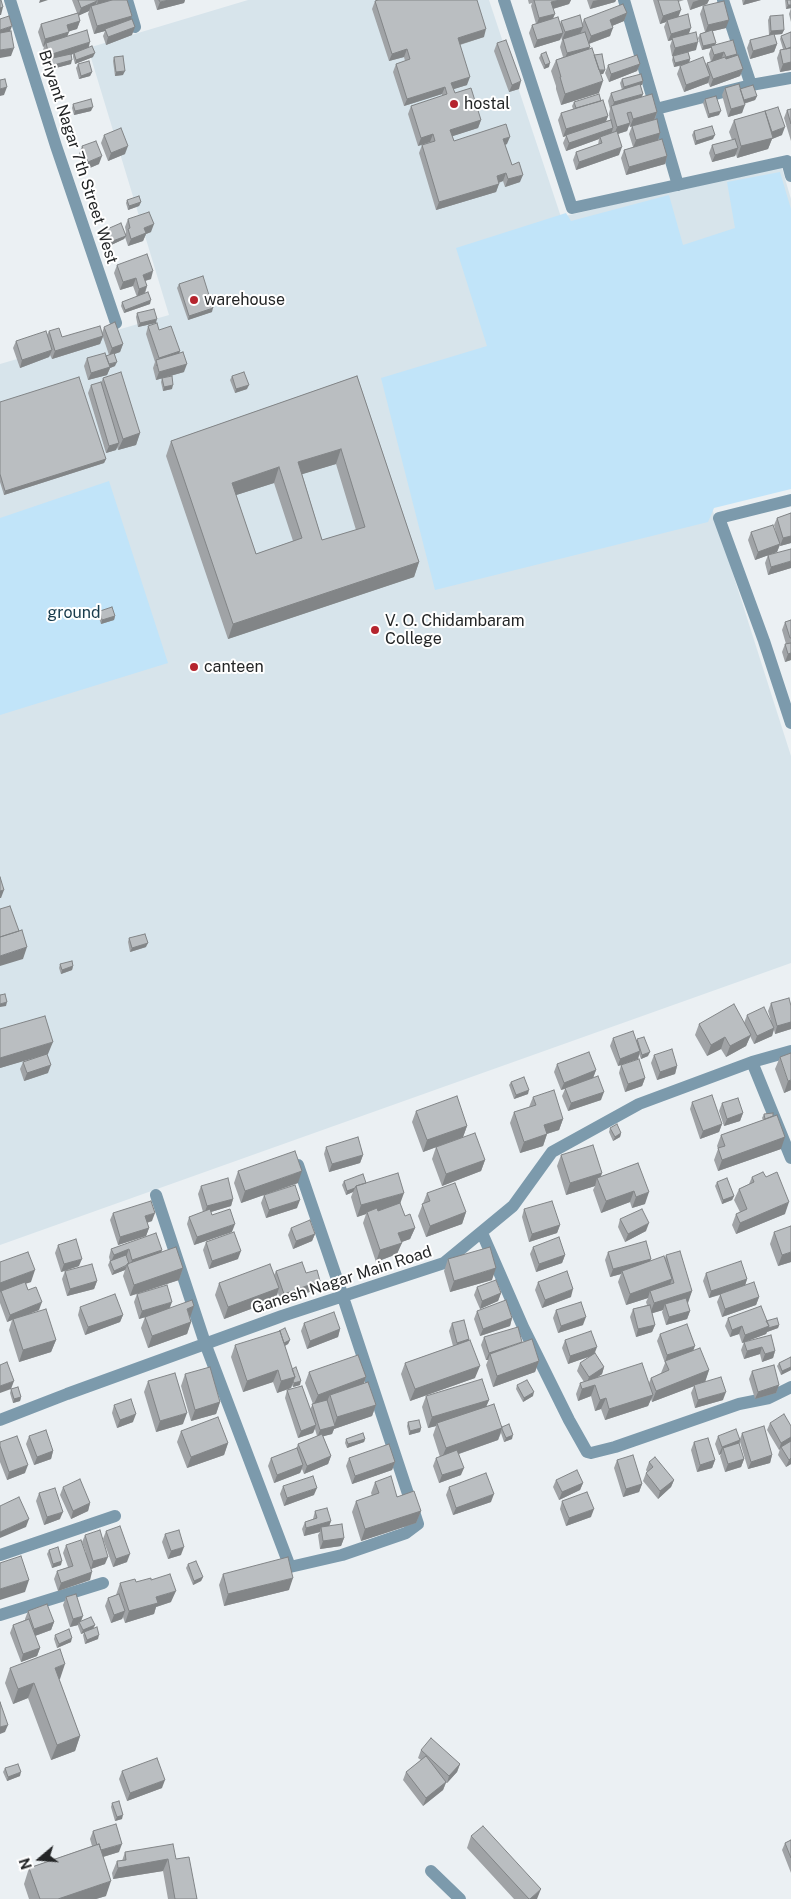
<!DOCTYPE html>
<style>
body{margin:0}
#map{position:relative;width:791px;height:1899px;overflow:hidden;background:#ebf0f3;font-family:"Public Sans",sans-serif}
canvas{display:block}
.north{position:absolute;left:15px;top:1834px;width:50px;height:50px;-webkit-text-stroke:4px #fff;paint-order:stroke;rotate:252deg;font-size:14px;font-weight:700;line-height:20px;text-align:center;color:#242627}
.north::after{content:'';display:block;margin:auto;width:18px;height:22px;background:#242627;clip-path:polygon(50% 0,100% 100%,50% 72%,0 100%)}
</style>
<div id="map">
<canvas width="791" height="1899"></canvas>
<div class="north">N</div>
</div>
<script>
const ctx = document.querySelector('canvas').getContext('2d');
ctx.lineJoin = 'round';
function paint(path, color) {
  ctx.fillStyle = color;
  ctx.fill(path, 'evenodd');
}
function poly(rows) {
  const path = new Path2D();
  for (const r of rows) {
    path.moveTo(r[0], r[1]);
    for (let i = 2; i < r.length; i += 2) path.lineTo(r[i], r[i + 1]);
  }
  return path;
}
function strokePath(path, color, width, dash) {
  ctx.strokeStyle = color;
  ctx.lineWidth = width;
  ctx.lineCap = dash ? 'butt' : 'round';
  ctx.setLineDash(dash || []);
  ctx.stroke(path);
}
function drawText(font, color, halo, rows, align = 'center') {
  ctx.font = font + ' "Public Sans",sans-serif';
  ctx.lineWidth = 4;
  ctx.setLineDash([]);
  ctx.textBaseline = 'middle';
  ctx.strokeStyle = halo;
  ctx.fillStyle = color;
  for (const [text, x, y, turn = 0] of rows) {
    ctx.save();
    ctx.translate(x, y);
    ctx.rotate((+turn || 0) * Math.PI / 180);
    ctx.textAlign = isNaN(turn) ? turn : align;
    if (halo) ctx.strokeText(text, 0, 0);
    ctx.fillText(text, 0, 0);
    ctx.restore();
  }
}
const built = poly([
 [248,0,489,0,561,217,781,165,791,199,791,478,711,505,791,756,791,963,0,1245,0,364,169,315,88,48]
]);
const green = poly([
 [780,172,791,209,791,489,714,508,708,522,435,590,381,378,487,346,456,248,566,213,571,221,669,195,683,245,735,228,727,182],
 [109,481,168,663,0,715,0,518]
]);
const minor = poly([
 [10,0,56,146,116,323],
 [127,0,135,27],
 [504,0,572,208,787,161,791,176],
 [624,0,678,185],
 [723,0,751,85,791,78],
 [656,109,751,85],
 [791,500,719,518,764,641,791,723],
 [752,1062,791,1158],
 [156,1195,205,1343,290,1567,342,1555,406,1533,418,1524,338,1282,298,1165],
 [482,1233,523,1327,569,1420,587,1452,591,1453,615,1447,739,1404,769,1398,791,1387],
 [0,1420,67,1394,282,1316,444,1263,513,1206,552,1152,639,1104,752,1062,791,1051],
 [0,1555,115,1516],
 [0,1615,103,1583],
 [431,1871,460,1899]
]);
const wall = poly([
 [72,0,127,0,132,16,130,19,132,35,106,45,103,36,105,31,94,34,88,14,89,11,78,15,80,21,77,29,68,31,67,36,89,47,93,57,75,64,73,57,73,54,71,55,71,64,48,70,47,62,46,62,43,51,44,46,43,47,38,32,41,24,77,13],
 [154,0,185,0,184,3,157,10],
 [528,0,571,0,569,4,553,9,553,19,560,24,561,21,582,24,584,19,627,13,624,21,612,26,610,36,589,44,589,49,605,70,603,74,600,74,599,93,561,105,556,89,556,86,551,71,556,60,563,57,560,47,562,40,561,37,560,40,534,48,529,33,532,25,536,24,531,6,532,3,529,4],
 [587,0,616,0,615,2,590,9],
 [653,0,684,0,678,2,678,17,689,33,696,50,688,52,690,59,689,63,706,65,707,63,711,62,709,54,711,48,702,50,698,38,700,34,705,32,700,14,703,6,726,28,713,31,715,45,736,56,743,69,740,76,710,87,708,82,708,83,684,92,677,74,680,66,684,65,674,67,672,60,673,56,672,56,670,46,672,40,668,41,664,27,666,22,660,24],
 [687,0,709,0,707,4,690,10],
 [742,0,761,0,743,5],
 [785,0,791,0,791,22,789,14,791,8,786,9],
 [375,1,484,37,460,45,467,85,453,89,455,93,481,120,478,128,452,136,454,141,507,144,505,145,512,165,520,182,505,187,503,181,499,183,496,192,436,210,419,153,422,145,430,143,430,142,418,146,408,114,411,106,442,96,442,94,404,106,393,72,396,64,405,61,404,57,389,61,372,9],
 [770,16,784,30,782,34,774,35,777,44,774,52,750,59,747,48,750,40,769,35,768,20],
 [791,32,791,70,780,72,777,58,780,50,783,49,780,39,781,36],
 [497,43,519,89,509,92,494,51],
 [541,54,549,67,544,69,539,58],
 [114,57,123,75,115,76,113,61],
 [78,64,92,72,90,76,79,79,76,68],
 [640,64,637,71,609,82,605,73,608,65],
 [622,79,643,81,642,85,640,85,643,94,641,97,657,112,655,120,660,133,658,140,667,156,665,164,626,175,621,158,624,150,633,147,629,134,632,126,630,127,629,125,627,131,618,134,619,155,576,170,573,160,576,152,598,145,599,139,566,151,563,143,566,136,563,137,558,120,561,113,573,109,572,106,574,102,601,101,608,116,606,121,610,120,609,114,610,109,608,101,611,93,622,90,620,83],
 [725,88,740,89,757,96,755,100,744,104,742,113,728,117,722,95],
 [705,99,719,115,708,118,703,103],
 [73,104,91,111,74,115,72,108],
 [791,109,791,141,784,118,787,110],
 [765,111,782,135,772,139,768,149,737,158,736,154,735,156,712,162,709,153,712,145,732,140,729,132,734,120],
 [694,131,713,139,695,145,692,135],
 [104,135,125,154,108,161,101,143],
 [82,146,99,164,85,170,79,154],
 [127,200,141,202,139,206,128,210,126,203],
 [128,219,151,232,146,234,143,241,128,246,125,237,124,239,109,246,104,234,105,230,125,235,126,232,125,227],
 [117,265,151,279,145,281,147,286,145,294,150,304,124,313,121,306,122,302,137,297,133,286,120,290,114,273],
 [179,284,212,312,188,320,177,288],
 [137,313,156,323,138,327,136,317],
 [148,326,159,330,180,351,179,353,184,372,156,380,153,368,155,362,146,334],
 [104,327,123,344,120,352,114,354,115,366,110,368,107,375,88,380,84,366,87,358,109,355,103,337,100,344,52,359,50,355,49,357,20,368,13,348,16,341,47,335,49,331,62,337,102,333],
 [232,376,247,389,235,393,230,380],
 [357,376,419,562,414,577,228,639,166,456,171,441],
 [336,464,356,530,322,540,302,474],
 [274,483,293,541,256,554,236,495],
 [103,378,140,433,136,445,118,450,117,447,116,450,106,453,88,393,91,385,101,383],
 [162,378,172,389,163,391,161,382],
 [0,402,106,459,104,463,4,495,0,482],
 [791,513,791,543,780,546,780,545,777,552,755,560,748,540,751,532,776,533,774,525,777,518],
 [768,555,791,568,768,575,765,563],
 [100,611,115,616,114,620,101,624,98,615],
 [791,620,791,660,785,662,782,652,785,644,786,644,782,630,785,622],
 [129,938,146,947,130,952,128,942],
 [60,964,73,966,72,970,61,974,59,968],
 [771,1003,791,1006,791,1029,775,1034,774,1030,772,1036,754,1044,750,1036,746,1046,726,1057,721,1049,707,1056,695,1035,699,1024,744,1023,747,1015,771,1021,768,1011],
 [0,1029,48,1054,47,1054,48,1073,24,1081,20,1069,23,1062,39,1056,0,1068],
 [613,1038,637,1040,648,1056,641,1059,639,1054,638,1059,618,1066,610,1046],
 [654,1055,677,1066,675,1074,657,1080,651,1063],
 [780,1057,791,1090,784,1093,775,1069],
 [557,1064,596,1070,593,1078,601,1100,568,1111,562,1096,565,1089,561,1090,554,1072],
 [621,1065,645,1078,642,1086,625,1092,619,1073],
 [511,1082,528,1094,514,1099,509,1085],
 [533,1097,563,1119,559,1130,547,1134,543,1146,520,1153,510,1123,514,1112,529,1107],
 [692,1102,722,1124,719,1132,700,1139,690,1109],
 [722,1103,743,1113,740,1121,724,1126,719,1111],
 [416,1111,467,1126,463,1137,485,1160,481,1171,442,1186,432,1159,436,1147,461,1138,423,1152,412,1122],
 [764,1114,781,1149,718,1171,714,1160,718,1149,717,1146,721,1135,763,1120,762,1118],
 [610,1128,621,1133,620,1137,613,1141,609,1132],
 [326,1147,363,1155,360,1163,329,1172,324,1154],
 [561,1155,602,1173,600,1177,638,1163,645,1204,632,1208,630,1202,601,1213,593,1190,595,1186,566,1195,557,1166],
 [238,1171,298,1183,241,1203,234,1183],
 [752,1177,766,1177,785,1214,736,1234,732,1225,736,1214,740,1212,734,1200,739,1189,749,1184],
 [344,1181,366,1183,400,1203,405,1216,415,1228,410,1239,401,1242,397,1254,376,1262,363,1223,366,1214,357,1217,351,1197,353,1192,346,1195,342,1185],
 [717,1182,734,1196,732,1200,722,1204,715,1186],
 [201,1186,233,1199,231,1206,211,1212,212,1215,232,1232,194,1245,187,1224,189,1217,203,1212,198,1194],
 [427,1193,466,1212,462,1224,426,1237,418,1216],
 [264,1195,297,1208,266,1218,261,1203],
 [524,1209,560,1225,557,1233,529,1242,522,1217],
 [113,1213,152,1221,147,1223,149,1228,146,1236,118,1245,110,1220],
 [620,1219,646,1231,625,1242,618,1227],
 [291,1228,315,1234,312,1241,293,1249,288,1235],
 [774,1232,791,1262,778,1266,770,1244],
 [206,1242,238,1259,209,1269,203,1250],
 [58,1245,79,1266,61,1272,55,1253],
 [533,1247,565,1255,562,1263,536,1272,530,1254],
 [111,1249,162,1250,161,1252,183,1268,179,1280,130,1296,123,1276,125,1270,112,1275,108,1265,110,1261,109,1257],
 [608,1252,651,1259,650,1261,665,1258,666,1255,692,1291,687,1303,690,1311,687,1319,666,1325,662,1312,663,1310,652,1313,655,1325,652,1332,636,1337,630,1317,633,1309,647,1305,646,1302,648,1298,626,1305,618,1282,621,1274,610,1277,605,1260],
 [448,1259,492,1280,450,1292,444,1271],
 [0,1262,31,1282,26,1283,28,1290,39,1310,31,1313,56,1340,51,1352,19,1362,9,1330,12,1320,7,1322,0,1303],
 [65,1271,97,1281,94,1289,67,1296,62,1279],
 [276,1271,306,1273,318,1289,281,1302,278,1293,275,1300,224,1319,215,1295,219,1283,274,1275],
 [706,1273,747,1279,745,1285,759,1297,756,1305,722,1317,717,1302,720,1295,709,1298,703,1281],
 [538,1282,571,1297,542,1308,535,1290],
 [477,1287,501,1293,498,1301,480,1309,474,1295],
 [137,1294,170,1308,190,1318,191,1322,187,1334,148,1348,141,1328,145,1317,139,1319,134,1302],
 [80,1307,123,1315,120,1322,85,1335,78,1315],
 [556,1310,583,1325,558,1333,553,1318],
 [477,1311,512,1318,510,1326,480,1336,474,1319],
 [728,1318,766,1321,779,1325,778,1328,767,1332,766,1334,742,1343,739,1334,730,1337,725,1326],
 [304,1323,340,1329,338,1337,307,1349,301,1331],
 [452,1323,469,1339,469,1341,475,1378,410,1401,401,1374,405,1363,453,1346,449,1331],
 [660,1334,693,1350,709,1370,705,1382,700,1384,723,1400,695,1408,691,1393,694,1386,652,1402,651,1399,648,1406,605,1420,601,1409,595,1411,591,1396,578,1401,576,1394,580,1383,584,1382,577,1371,580,1363,591,1356,568,1364,562,1348,565,1340,594,1354,604,1367,602,1374,598,1377,649,1383,651,1378,661,1373,665,1363,657,1341],
 [484,1337,539,1361,535,1372,493,1387,486,1365,488,1360,486,1360,481,1345],
 [290,1340,288,1344,285,1346,292,1369,300,1385,293,1387,292,1385,291,1388,277,1393,273,1382,243,1392,231,1357,235,1345],
 [744,1342,775,1351,773,1358,762,1362,760,1354,744,1359,741,1350],
 [791,1357,791,1370,781,1375,777,1366,779,1363],
 [752,1371,779,1385,776,1393,755,1399,749,1379],
 [309,1372,366,1377,364,1383,376,1405,372,1416,334,1429,332,1434,323,1436,331,1456,328,1464,304,1474,302,1469,300,1473,274,1483,268,1466,271,1458,296,1449,298,1444,317,1436,315,1429,313,1433,298,1438,285,1398,287,1390,310,1409,313,1404,305,1383],
 [185,1374,220,1402,216,1414,191,1421,181,1386],
 [148,1381,183,1424,156,1432,144,1392],
 [517,1385,533,1396,523,1402,516,1389],
 [11,1389,21,1397,20,1401,13,1403,10,1393],
 [426,1396,489,1400,486,1406,512,1439,504,1442,501,1433,498,1440,459,1454,461,1475,439,1483,433,1466,436,1458,440,1457,433,1435,436,1426,428,1428,422,1407],
 [114,1405,133,1422,117,1428,112,1413],
 [408,1422,421,1428,420,1432,409,1435,407,1426],
 [770,1423,791,1426,791,1464,786,1467,778,1455,780,1449,779,1450,767,1430],
 [181,1431,228,1443,224,1455,187,1468,177,1442],
 [742,1433,772,1455,770,1463,748,1469,740,1442,739,1444,744,1459,741,1467,725,1472,720,1456,721,1454,719,1455,715,1444,718,1436,740,1439],
 [29,1436,53,1451,51,1459,34,1465,26,1444],
 [346,1439,365,1439,364,1442,347,1448,345,1443],
 [0,1442,25,1473,7,1480,0,1462],
 [694,1442,715,1460,712,1468,697,1472,691,1450],
 [349,1458,395,1462,392,1470,352,1484,346,1466],
 [617,1460,642,1484,639,1492,623,1497,614,1468],
 [649,1462,674,1480,671,1487,658,1499,643,1481,646,1473,647,1472,646,1470],
 [556,1480,583,1483,580,1490,559,1500,553,1487],
 [375,1482,421,1511,416,1523,361,1541,352,1512,356,1501,372,1496,371,1493],
 [283,1486,314,1495,284,1506,280,1494],
 [63,1487,90,1503,88,1511,71,1519,60,1495],
 [449,1487,491,1502,453,1515,446,1495],
 [39,1493,60,1519,44,1525,36,1501],
 [562,1501,591,1517,566,1526,560,1509],
 [315,1511,331,1521,329,1526,344,1538,341,1546,320,1549,318,1535,320,1532,304,1536,302,1529,305,1522,313,1519],
 [106,1531,127,1562,113,1567,103,1539],
 [165,1534,181,1555,168,1559,162,1542],
 [85,1535,105,1564,91,1569,90,1580,58,1591,54,1579,57,1571,68,1567,63,1553,66,1545,86,1553,82,1542],
 [49,1550,61,1565,52,1568,47,1554],
 [188,1564,203,1577,201,1581,193,1585,186,1568],
 [223,1574,289,1590,224,1606,219,1585],
 [151,1580,171,1602,156,1607,154,1614,125,1623,123,1617,122,1619,111,1623,105,1606,108,1598,116,1595,120,1583,136,1582],
 [66,1597,81,1621,95,1625,93,1628,98,1639,85,1644,83,1635,84,1633,81,1634,78,1626,78,1625,70,1627,63,1605],
 [28,1611,54,1622,51,1630,35,1636,40,1648,37,1656,21,1662,10,1633,13,1625,25,1620,25,1619],
 [55,1635,71,1642,57,1648,54,1639],
 [10,1668,60,1679,59,1679,80,1736,75,1751,51,1760,28,1698,13,1704,5,1683],
 [421,1750,460,1764,457,1772,447,1783,446,1783,443,1790,423,1806,403,1780,406,1772,421,1760,418,1758],
 [5,1768,20,1776,7,1781,3,1772],
 [122,1771,162,1788,127,1801,119,1779],
 [112,1803,122,1819,115,1821,111,1807],
 [93,1831,119,1852,103,1857,106,1896,96,1899,29,1899,24,1884,29,1868,92,1846,90,1839],
 [471,1836,537,1899,514,1899,467,1848],
 [791,1840,791,1873,782,1850,785,1843],
 [125,1852,176,1859,197,1899,168,1899,163,1871,113,1879,112,1873,117,1861,122,1861]
]);
const shadedWall = poly([
 [40,0,48,0,39,3],
 [98,0,115,0,96,8],
 [169,0,185,0,184,3,157,10,160,2],
 [560,0,571,0,569,4,549,10,551,2],
 [598,0,616,0,615,2,590,9,593,1],
 [699,0,709,0,707,4,690,10,693,2],
 [745,0,761,0,743,5],
 [97,1,94,9,91,6,89,11,78,16,81,8],
 [788,5,791,5,791,8,786,9],
 [3,7,1,15,0,15,0,8],
 [681,10,678,18,667,20,666,22,660,24,663,16],
 [627,13,624,21,607,28,610,20],
 [555,14,552,21,536,26,539,18],
 [132,16,129,24,105,29,105,31,94,34,97,26],
 [729,20,726,28,705,33,708,25],
 [80,21,77,29,64,33,67,25],
 [12,26,9,34,0,37,0,30],
 [135,27,132,35,106,45,108,37],
 [583,27,580,34,562,40,565,32],
 [613,28,610,36,588,44,591,36],
 [691,28,688,36,672,38,672,40,668,41,671,34],
 [486,29,484,37,455,46,458,38],
 [784,30,782,34,769,35,771,31],
 [69,32,66,40,46,43,44,46,43,47,45,39],
 [563,33,560,40,534,48,537,40],
 [90,42,88,50,74,53,73,54,49,62,48,59,46,62,49,55],
 [698,42,696,50,672,56,675,48],
 [716,43,714,47,702,50,703,46],
 [777,44,774,52,750,59,753,51],
 [590,47,587,54,564,61,567,53],
 [14,48,11,56,0,58,0,50],
 [407,49,404,57,389,61,392,54],
 [724,52,721,60,711,63,714,55],
 [95,53,93,57,75,64,76,60],
 [737,54,734,62,723,65,726,57],
 [690,59,689,63,674,67,675,63],
 [72,60,71,64,48,70,50,66],
 [791,62,791,70,780,72,783,64],
 [550,63,549,67,544,69,545,65],
 [640,64,637,71,609,82,611,74],
 [743,69,740,76,710,87,713,79],
 [605,70,603,74,595,75,596,71],
 [125,71,123,75,115,76,116,72],
 [92,72,90,76,79,79,81,76],
 [710,76,708,83,684,92,686,85],
 [470,77,467,85,448,91,451,83],
 [521,81,519,89,509,92,512,85],
 [603,81,599,93,561,105,565,94],
 [643,81,642,85,622,90,624,87],
 [7,87,4,95,0,96,0,89],
 [445,87,442,94,404,106,407,99],
 [643,94,640,102,612,108,614,102],
 [757,96,755,100,742,104,744,100],
 [745,105,742,113,728,117,731,109],
 [93,107,91,111,74,115,75,111],
 [721,111,719,115,708,118,709,114],
 [657,112,654,120,630,127,633,119],
 [608,116,605,124,563,137,566,129],
 [481,120,478,128,447,138,450,130],
 [630,123,627,131,614,135,617,127],
 [785,127,782,135,772,139,768,149,737,158,741,146,770,138,772,132],
 [613,128,611,135,600,137,599,139,566,151,569,143],
 [660,133,658,141,633,148,636,140],
 [433,134,430,142,418,146,421,138],
 [715,135,713,139,695,145,696,141],
 [510,137,507,144,500,146,503,139],
 [128,146,125,154,108,161,111,153],
 [622,147,619,155,576,170,579,162],
 [738,148,735,156,712,162,715,155],
 [102,156,99,164,85,170,88,162],
 [667,156,665,164,626,175,629,167],
 [506,173,503,181,494,184,497,176],
 [523,175,520,182,505,187,508,179],
 [499,184,496,192,436,210,439,202],
 [141,202,139,206,128,210,129,206],
 [154,224,151,232,146,234,143,241,128,246,131,239,144,228],
 [126,236,124,239,109,246,110,242],
 [153,271,151,279,141,282,143,275],
 [136,278,133,286,120,290,123,282],
 [147,286,144,294,137,297,139,289],
 [151,300,150,304,124,313,125,310],
 [213,308,212,312,188,320,189,316],
 [157,319,156,323,138,327,140,323],
 [103,336,100,344,52,359,55,351],
 [123,344,120,352,109,356,112,348],
 [52,350,49,357,20,368,22,360],
 [180,351,177,359,156,366,159,358],
 [117,362,115,366,110,368,107,375,88,380,91,373,108,365],
 [187,364,184,372,156,380,159,372],
 [173,385,172,389,163,391,164,387],
 [249,385,247,389,235,393,236,389],
 [140,433,136,445,118,450,123,439],
 [119,443,116,450,106,453,109,446],
 [341,449,336,464,293,477,298,462],
 [106,459,104,463,4,495,5,491],
 [279,467,274,483,227,498,232,483],
 [791,536,791,543,780,546,783,538],
 [780,544,777,552,755,560,758,552],
 [791,561,791,568,768,575,771,567],
 [419,562,414,577,228,639,233,624],
 [115,616,114,620,101,624,102,620],
 [791,653,791,660,785,662,788,654],
 [4,890,1,898,0,898,0,891],
 [148,943,146,947,130,952,132,948],
 [27,947,23,959,0,966,0,956],
 [73,966,72,970,61,974,62,970],
 [7,1002,6,1006,0,1007,0,1004],
 [791,1022,791,1029,775,1034,777,1026],
 [774,1028,772,1036,754,1044,757,1036],
 [751,1035,746,1046,726,1057,730,1046],
 [725,1037,721,1049,707,1056,711,1045],
 [53,1042,48,1054,0,1068,0,1058],
 [640,1051,638,1059,618,1066,620,1059],
 [650,1052,648,1056,641,1059,642,1055],
 [51,1065,48,1073,24,1081,27,1073],
 [677,1066,675,1074,657,1080,660,1072],
 [596,1070,593,1078,561,1090,564,1083],
 [645,1078,642,1086,625,1092,628,1084],
 [791,1080,791,1090,784,1093,788,1081],
 [529,1090,528,1094,514,1099,516,1095],
 [604,1092,601,1100,568,1111,571,1103],
 [743,1113,740,1121,724,1126,727,1119],
 [563,1119,559,1130,540,1136,544,1125],
 [722,1124,719,1132,700,1139,703,1131],
 [467,1126,463,1137,423,1152,427,1140],
 [621,1133,620,1137,613,1141,615,1137],
 [547,1134,543,1146,520,1153,524,1142],
 [785,1137,781,1149,718,1171,722,1160],
 [363,1155,360,1163,329,1172,332,1164],
 [485,1160,481,1171,442,1186,446,1174],
 [302,1171,298,1183,241,1203,245,1191],
 [602,1173,599,1182,597,1178,595,1186,566,1195,570,1183],
 [355,1188,353,1192,346,1195,347,1191],
 [634,1191,630,1202,601,1213,606,1201],
 [649,1192,645,1204,632,1208,636,1197],
 [404,1193,400,1204,368,1214,367,1212,366,1214,357,1217,361,1205],
 [734,1196,732,1200,722,1204,723,1200],
 [233,1199,231,1206,204,1214,207,1206],
 [300,1200,297,1208,266,1218,269,1210],
 [789,1202,785,1214,736,1234,740,1223],
 [466,1212,462,1224,426,1237,430,1226],
 [155,1213,152,1221,142,1224,145,1216],
 [649,1223,646,1231,625,1242,628,1234],
 [235,1224,232,1232,194,1245,197,1237],
 [560,1225,557,1233,529,1242,532,1234],
 [149,1228,146,1236,118,1245,120,1237],
 [415,1228,410,1239,394,1245,398,1233],
 [315,1234,312,1241,293,1249,296,1241],
 [402,1243,397,1254,376,1262,380,1250],
 [129,1249,126,1257,111,1262,114,1255],
 [162,1250,159,1258,130,1268,132,1260],
 [241,1251,238,1259,209,1269,212,1261],
 [791,1252,791,1262,778,1266,782,1255],
 [565,1255,562,1263,536,1272,539,1264],
 [82,1259,79,1266,61,1272,64,1264],
 [651,1259,648,1266,622,1271,621,1274,610,1277,613,1269],
 [127,1266,125,1270,112,1275,114,1271],
 [183,1268,179,1280,130,1296,134,1285],
 [496,1268,492,1280,450,1292,454,1281],
 [35,1270,31,1282,2,1292,1,1291,0,1293,0,1283],
 [672,1279,668,1290,650,1291,648,1298,626,1305,630,1294],
 [747,1279,745,1286,709,1298,711,1291],
 [97,1281,94,1289,67,1296,70,1289],
 [320,1281,318,1289,281,1302,284,1294],
 [279,1288,275,1300,224,1319,228,1307],
 [573,1289,571,1297,542,1308,545,1300],
 [692,1291,688,1303,666,1309,665,1304,663,1310,650,1314,654,1303],
 [501,1293,498,1301,480,1309,482,1301],
 [759,1297,756,1305,722,1317,725,1309],
 [42,1302,39,1310,13,1320,13,1319,12,1320,7,1322,10,1315],
 [172,1302,169,1310,139,1319,142,1311],
 [194,1306,190,1318,187,1309],
 [690,1311,687,1319,666,1325,669,1317],
 [123,1315,120,1322,85,1335,88,1327],
 [586,1317,583,1325,558,1333,561,1326],
 [512,1318,510,1326,480,1336,483,1329],
 [191,1322,187,1334,148,1348,152,1336],
 [655,1325,652,1332,636,1337,638,1329],
 [779,1325,778,1328,767,1332,766,1334,742,1343,745,1335,769,1326],
 [742,1326,739,1334,730,1337,732,1330],
 [340,1329,338,1337,307,1349,310,1341],
 [469,1339,466,1347,455,1351,457,1343],
 [56,1340,51,1352,19,1362,23,1350],
 [290,1340,288,1344,282,1347,283,1343],
 [522,1342,490,1354,488,1360,486,1360,489,1353],
 [695,1346,692,1354,665,1361,665,1363,667,1355],
 [597,1347,594,1355,568,1364,570,1356],
 [762,1347,760,1354,744,1359,747,1351],
 [775,1351,773,1358,762,1362,765,1354],
 [539,1361,535,1372,493,1387,497,1376],
 [480,1366,475,1378,410,1401,415,1389],
 [604,1367,602,1374,586,1385,589,1377],
 [791,1367,791,1370,781,1375,782,1371],
 [278,1370,273,1382,243,1392,247,1381],
 [709,1370,705,1382,652,1402,656,1391],
 [295,1377,291,1388,277,1393,281,1381],
 [366,1377,362,1389,330,1395,327,1401,313,1406,318,1395],
 [14,1381,11,1389,0,1393,0,1386],
 [301,1381,300,1385,293,1387,294,1383],
 [595,1385,591,1396,578,1401,582,1389],
 [779,1385,776,1393,755,1399,758,1392],
 [534,1392,533,1396,523,1402,524,1398],
 [726,1392,723,1400,695,1408,698,1400],
 [653,1395,648,1406,605,1420,609,1409],
 [21,1397,20,1401,13,1403,14,1399],
 [606,1398,601,1409,595,1411,600,1400],
 [489,1400,484,1412,437,1423,436,1426,428,1428,432,1417],
 [220,1402,216,1414,191,1421,195,1410],
 [376,1405,372,1416,334,1429,332,1434,317,1438,320,1430,334,1426,337,1417],
 [187,1413,183,1424,156,1432,160,1421],
 [136,1414,133,1422,117,1428,120,1420],
 [316,1425,313,1433,298,1438,301,1431],
 [421,1428,420,1432,409,1435,410,1431],
 [502,1428,498,1440,441,1460,446,1448],
 [513,1435,512,1439,504,1442,506,1438],
 [791,1437,791,1443,781,1447,780,1449,779,1450,781,1443],
 [365,1439,364,1442,347,1448,348,1444],
 [740,1440,738,1448,723,1448,721,1454,719,1455,722,1447],
 [228,1443,224,1455,187,1468,191,1457],
 [53,1451,51,1459,34,1465,37,1457],
 [772,1455,770,1463,748,1469,751,1462],
 [331,1456,328,1464,304,1474,307,1466],
 [791,1458,791,1464,786,1467,789,1460],
 [744,1459,741,1467,725,1472,728,1464],
 [715,1460,712,1468,697,1472,700,1465],
 [395,1462,392,1470,352,1484,355,1476],
 [28,1465,25,1473,7,1480,9,1472],
 [303,1465,300,1473,274,1483,277,1475],
 [464,1468,461,1475,439,1483,442,1475],
 [674,1480,671,1487,658,1499,660,1491],
 [583,1483,580,1490,559,1500,562,1492],
 [642,1484,639,1492,623,1497,626,1489],
 [317,1488,314,1495,284,1506,287,1498],
 [494,1494,491,1502,453,1515,456,1508],
 [90,1503,88,1511,71,1519,73,1511],
 [594,1509,591,1517,566,1526,569,1518],
 [421,1511,416,1523,361,1541,365,1529],
 [63,1512,60,1519,44,1525,47,1517],
 [29,1519,26,1527,0,1538,0,1532],
 [331,1521,328,1529,321,1527,320,1532,304,1536,306,1528],
 [344,1538,341,1546,320,1549,323,1541],
 [184,1547,181,1555,168,1559,171,1551],
 [130,1554,127,1562,113,1567,116,1559],
 [108,1557,105,1564,91,1569,93,1561],
 [62,1561,61,1565,52,1568,53,1564],
 [92,1572,90,1580,58,1591,61,1583],
 [203,1577,201,1581,193,1585,194,1581],
 [293,1578,289,1590,224,1606,228,1594],
 [29,1580,25,1592,0,1600,0,1589],
 [176,1591,171,1602,156,1607,154,1614,125,1623,129,1611,156,1597],
 [125,1611,122,1619,111,1623,114,1615],
 [83,1616,80,1624,79,1622,78,1625,70,1627,73,1619],
 [54,1622,51,1630,32,1637,34,1629],
 [95,1625,93,1629,81,1634,83,1630],
 [99,1635,98,1639,85,1644,87,1640],
 [72,1638,71,1642,57,1648,59,1644],
 [40,1648,37,1656,21,1662,23,1654],
 [65,1664,60,1679,49,1683,55,1668],
 [34,1683,28,1698,13,1704,18,1689],
 [8,1725,5,1732,0,1734,0,1727],
 [80,1736,75,1751,51,1760,57,1745],
 [460,1764,457,1772,447,1783,449,1776],
 [21,1772,20,1776,7,1781,8,1777],
 [165,1780,162,1788,127,1801,130,1793],
 [446,1782,443,1790,423,1806,426,1798],
 [123,1815,122,1819,115,1821,117,1817],
 [122,1844,119,1852,96,1859,99,1851],
 [168,1859,163,1871,113,1879,118,1868],
 [111,1881,106,1896,96,1899,58,1899],
 [541,1889,537,1899,530,1899]
]);
const building = poly([
 [0,0,1,0,3,7,0,8,0,0],
 [78,0,97,0,97,1,81,8,78,0],
 [112,0,127,0,132,16,97,26,91,6,112,0],
 [159,0,169,0,160,2,159,0],
 [378,0,477,0,486,29,458,38,470,77,451,83,455,93,471,88,481,120,450,130,454,141,506,124,510,137,503,139,512,165,519,162,523,175,508,179,506,173,497,176,499,184,439,202,422,145,435,141,433,134,421,138,411,106,447,94,445,87,407,99,396,64,410,59,407,49,392,54,375,1,378,0],
 [534,0,560,0,551,2,555,14,539,18,534,0],
 [658,0,678,0,681,10,663,16,658,0],
 [787,0,791,0,791,5,788,5,787,0],
 [724,1,729,20,708,25,703,6,724,1],
 [623,4,627,13,610,20,613,28,591,36,584,19,623,4],
 [78,13,80,21,67,25,69,32,45,39,41,24,78,13],
 [688,14,691,28,671,34,667,20,688,14],
 [580,15,583,27,565,32,561,21,580,15],
 [783,15,784,30,771,31,770,16,783,15],
 [9,16,12,26,0,30,0,19,9,16],
 [558,17,563,33,537,40,532,25,558,17],
 [132,19,135,27,108,37,105,29,132,19],
 [87,30,90,42,49,55,46,43,87,30],
 [712,30,716,43,703,46,700,34,712,30],
 [11,31,14,48,0,50,0,33,11,31],
 [585,32,590,47,567,53,563,39,585,32],
 [696,32,698,42,675,48,672,38,696,32],
 [791,32,791,47,786,49,781,36,791,32],
 [774,34,777,44,753,51,750,40,774,34],
 [506,40,521,81,512,85,497,43,506,40],
 [733,40,737,54,726,57,724,52,714,55,711,46,733,40],
 [92,46,95,53,76,60,74,53,92,46],
 [592,48,603,81,565,94,560,77,561,77,556,60,592,48],
 [791,48,791,62,783,64,780,50,791,48],
 [546,52,550,63,545,65,541,54,546,52],
 [688,52,690,59,675,63,673,56,688,52],
 [71,54,72,60,50,66,48,59,71,54],
 [602,54,605,70,599,70,594,55,602,54],
 [637,55,640,64,611,74,608,65,637,55],
 [738,55,743,69,713,79,707,63,725,57,726,59,738,55],
 [123,56,125,71,116,72,114,57,123,56],
 [703,57,710,76,686,85,680,66,703,57],
 [89,61,92,72,81,76,78,64,89,61],
 [641,74,643,81,624,87,622,79,641,74],
 [5,79,7,87,0,89,0,80,5,79],
 [640,84,643,94,614,102,611,93,640,84],
 [739,84,745,105,731,109,725,88,739,84],
 [753,85,757,96,744,100,740,89,753,85],
 [599,94,601,101,576,108,574,102,599,94],
 [652,94,657,112,633,119,631,112,627,113,630,123,617,127,611,106,652,94],
 [716,96,721,111,709,114,705,99,716,96],
 [91,99,93,107,75,111,73,104,91,99],
 [603,100,608,116,566,129,561,113,603,100],
 [778,107,785,127,772,132,765,111,778,107],
 [791,109,791,124,787,110,791,109],
 [765,111,773,138,741,146,734,120,765,111],
 [657,119,660,133,636,140,632,126,657,119],
 [611,120,613,128,569,143,566,135,611,120],
 [712,126,715,135,696,141,694,131,712,126],
 [121,128,128,146,111,153,104,135,121,128],
 [617,131,622,147,579,162,576,152,602,143,600,137,617,131],
 [662,139,667,156,629,167,624,150,662,139],
 [735,139,738,148,715,155,712,145,735,139],
 [96,141,102,156,88,162,82,146,96,141],
 [139,196,141,202,129,206,127,200,139,196],
 [149,212,154,224,144,228,146,233,131,239,128,229,130,228,128,219,149,212],
 [121,223,126,236,110,242,105,230,121,223],
 [147,254,153,271,143,275,147,286,139,289,136,278,123,282,117,265,147,254],
 [203,276,213,308,189,316,179,284,203,276],
 [148,292,151,300,125,310,122,302,148,292],
 [154,309,157,319,140,323,137,313,154,309],
 [115,322,123,344,112,348,104,327,115,322],
 [157,323,159,330,171,326,180,351,159,358,148,326,157,323],
 [100,326,103,336,55,351,49,331,59,328,62,337,100,326],
 [46,331,52,350,22,360,16,341,46,331],
 [183,352,187,364,159,372,156,360,183,352],
 [105,353,110,367,91,373,87,358,105,353],
 [114,353,117,362,109,364,106,356,114,353],
 [121,372,140,433,123,439,103,378,121,372],
 [244,372,249,385,236,389,232,376,244,372],
 [172,376,173,385,164,387,162,378,172,376],
 [357,376,419,562,233,624,171,441,357,376],
 [341,449,365,527,322,540,298,462,341,449],
 [279,467,302,538,256,554,232,483,279,467],
 [79,377,106,459,5,491,0,474,0,402,79,377],
 [101,382,119,443,109,446,91,385,101,382],
 [791,513,791,536,783,538,777,518,791,513],
 [773,525,780,544,758,552,751,532,773,525],
 [791,549,791,561,771,567,768,555,791,549],
 [112,607,115,616,102,620,100,611,112,607],
 [791,620,791,638,790,638,785,622,791,620],
 [791,643,791,653,788,654,785,644,791,643],
 [0,877,4,890,0,891,0,877],
 [10,906,19,931,0,937,0,909,10,906],
 [22,930,27,947,0,956,0,937,22,930],
 [145,934,148,943,132,948,129,938,145,934],
 [72,961,73,966,62,970,60,964,72,961],
 [5,994,7,1002,0,1004,0,995,5,994],
 [789,998,791,1006,791,1022,777,1026,771,1003,789,998],
 [734,1004,751,1035,730,1046,725,1037,711,1045,699,1024,734,1004],
 [764,1007,774,1028,757,1036,747,1015,764,1007],
 [45,1016,53,1042,0,1058,0,1029,45,1016],
 [633,1031,640,1051,620,1059,613,1038,633,1031],
 [644,1037,650,1052,642,1055,637,1039,644,1037],
 [672,1049,677,1066,660,1072,654,1055,672,1049],
 [589,1052,596,1070,564,1083,557,1064,589,1052],
 [791,1053,791,1080,788,1081,780,1057,791,1053],
 [47,1054,51,1065,27,1073,23,1062,47,1054],
 [639,1059,645,1078,628,1084,621,1065,639,1059],
 [598,1076,604,1092,571,1103,565,1088,598,1076],
 [524,1077,529,1090,516,1095,511,1082,524,1077],
 [554,1090,563,1119,544,1125,547,1134,524,1142,514,1112,536,1105,533,1097,554,1090],
 [712,1095,722,1124,703,1131,692,1102,712,1095],
 [457,1096,467,1126,427,1140,416,1111,457,1096],
 [738,1098,743,1113,727,1119,722,1103,738,1098],
 [773,1113,773,1116,765,1119,764,1114,773,1113],
 [777,1115,785,1137,722,1160,718,1148,725,1146,721,1135,777,1115],
 [617,1124,621,1133,615,1137,610,1128,617,1124],
 [475,1133,485,1160,446,1174,436,1147,475,1133],
 [358,1137,363,1155,332,1164,326,1147,358,1137],
 [593,1145,602,1173,570,1183,561,1155,593,1145],
 [295,1151,302,1171,245,1191,238,1171,295,1151],
 [638,1163,649,1192,636,1197,634,1191,606,1201,597,1178,638,1163],
 [763,1172,766,1177,777,1172,789,1202,740,1223,736,1214,747,1209,739,1189,754,1182,752,1177,763,1172],
 [398,1173,404,1193,361,1205,356,1186,398,1173],
 [363,1174,366,1183,356,1186,355,1188,347,1191,344,1181,363,1174],
 [228,1178,233,1199,207,1206,201,1186,228,1178],
 [727,1178,734,1196,723,1200,717,1182,727,1178],
 [455,1183,466,1212,430,1226,422,1204,430,1201,427,1193,455,1183],
 [295,1185,300,1200,269,1210,264,1195,295,1185],
 [151,1201,155,1213,145,1216,149,1228,120,1237,113,1213,151,1201],
 [552,1201,560,1225,532,1234,524,1209,552,1201],
 [400,1203,405,1216,410,1214,415,1228,398,1233,402,1243,380,1250,367,1212,377,1208,378,1211,400,1203],
 [210,1209,212,1215,230,1209,235,1224,197,1237,189,1217,210,1209],
 [642,1209,649,1223,628,1234,620,1219,642,1209],
 [310,1220,315,1234,296,1241,291,1228,310,1220],
 [791,1226,791,1252,782,1255,774,1232,791,1226],
 [234,1232,241,1251,212,1261,206,1242,234,1232],
 [156,1233,162,1250,132,1260,129,1249,114,1255,111,1249,156,1233],
 [559,1237,565,1255,539,1264,533,1247,559,1237],
 [76,1239,82,1259,64,1264,58,1245,76,1239],
 [646,1241,651,1259,613,1269,608,1252,646,1241],
 [176,1247,183,1268,134,1285,127,1264,176,1247],
 [490,1247,496,1268,454,1281,448,1259,490,1247],
 [680,1251,692,1291,654,1303,650,1291,674,1283,666,1255,680,1251],
 [28,1252,35,1270,0,1283,0,1262,28,1252],
 [126,1255,129,1264,127,1264,127,1265,114,1271,110,1261,126,1255],
 [664,1256,672,1279,630,1294,622,1271,664,1256],
 [741,1261,747,1279,711,1291,706,1273,741,1261],
 [302,1262,306,1273,317,1270,320,1281,284,1294,276,1271,302,1262],
 [92,1264,97,1281,70,1289,65,1271,92,1264],
 [270,1264,279,1288,228,1307,219,1283,270,1264],
 [567,1271,573,1289,545,1300,538,1282,567,1271],
 [496,1280,501,1293,482,1301,477,1287,496,1280],
 [25,1282,28,1290,36,1287,42,1302,10,1315,1,1291,25,1282],
 [754,1282,759,1297,725,1309,720,1294,754,1282],
 [167,1285,172,1302,142,1311,137,1294,167,1285],
 [115,1294,123,1315,88,1327,80,1307,115,1294],
 [686,1298,690,1311,669,1317,665,1304,686,1298],
 [192,1300,194,1306,187,1309,191,1322,152,1336,145,1317,192,1300],
 [506,1300,512,1318,483,1329,477,1311,506,1300],
 [581,1302,586,1317,561,1326,556,1310,581,1302],
 [650,1305,655,1325,638,1329,633,1309,650,1305],
 [761,1306,769,1326,745,1335,742,1326,732,1330,728,1318,761,1306],
 [46,1309,56,1340,23,1350,13,1319,46,1309],
 [334,1312,340,1329,310,1341,304,1323,334,1312],
 [777,1318,779,1325,768,1328,769,1326,766,1321,777,1318],
 [464,1320,469,1339,457,1343,452,1323,464,1320],
 [687,1324,695,1346,667,1355,660,1334,687,1324],
 [518,1327,522,1342,489,1353,484,1337,518,1327],
 [285,1328,290,1340,284,1343,280,1331,279,1331,285,1328],
 [280,1331,295,1377,281,1381,278,1370,247,1381,235,1345,280,1331],
 [591,1331,597,1347,570,1356,565,1340,591,1331],
 [771,1335,775,1351,765,1354,762,1347,747,1351,744,1342,771,1335],
 [532,1339,539,1361,497,1376,490,1354,532,1339],
 [470,1340,480,1366,415,1389,405,1363,470,1340],
 [700,1348,709,1370,656,1391,651,1378,669,1370,665,1361,700,1348],
 [595,1353,604,1367,589,1377,580,1363,595,1353],
 [358,1355,366,1377,318,1395,309,1372,358,1355],
 [791,1357,791,1367,782,1371,779,1363,791,1357],
 [7,1362,14,1381,0,1386,0,1365,7,1362],
 [642,1363,653,1395,609,1409,606,1398,600,1400,595,1385,582,1389,580,1383,642,1363],
 [774,1365,779,1385,758,1392,752,1371,774,1365],
 [210,1367,220,1402,195,1410,185,1374,210,1367],
 [296,1367,301,1381,294,1383,293,1381,295,1377,292,1369,296,1367],
 [175,1373,187,1413,160,1421,148,1381,175,1373],
 [721,1377,726,1392,698,1400,694,1385,721,1377],
 [482,1379,489,1400,432,1417,426,1396,482,1379],
 [527,1380,534,1392,524,1398,517,1385,527,1380],
 [368,1382,376,1405,337,1417,330,1395,368,1382],
 [302,1386,316,1425,301,1431,287,1390,302,1386],
 [18,1387,21,1397,14,1399,11,1389,18,1387],
 [131,1399,136,1414,120,1420,114,1405,131,1399],
 [327,1400,335,1426,320,1430,312,1404,327,1400],
 [494,1404,502,1428,446,1448,437,1423,494,1404],
 [784,1414,791,1426,791,1437,781,1443,770,1423,784,1414],
 [218,1417,228,1443,191,1457,181,1431,218,1417],
 [419,1420,421,1428,410,1431,408,1422,419,1420],
 [509,1424,513,1435,506,1438,502,1429,502,1427,509,1424],
 [764,1426,772,1455,751,1462,742,1433,764,1426],
 [736,1429,740,1440,722,1447,718,1436,736,1429],
 [46,1430,53,1451,37,1457,29,1436,46,1430],
 [363,1433,365,1439,348,1444,346,1439,363,1433],
 [322,1434,331,1456,307,1466,298,1444,322,1434],
 [17,1436,28,1465,9,1472,0,1446,0,1442,17,1436],
 [708,1438,715,1460,700,1465,694,1442,708,1438],
 [791,1441,791,1458,789,1460,781,1447,791,1441],
 [739,1443,744,1459,728,1464,723,1448,739,1443],
 [389,1444,395,1462,355,1476,349,1458,389,1444],
 [297,1448,303,1465,277,1475,271,1458,297,1448],
 [457,1450,464,1468,442,1475,436,1458,457,1450],
 [633,1455,642,1484,626,1489,617,1460,633,1455],
 [655,1457,674,1480,660,1491,646,1473,653,1467,649,1462,655,1457],
 [577,1470,583,1483,562,1492,556,1480,577,1470],
 [486,1473,494,1494,456,1508,449,1487,486,1473],
 [313,1476,317,1488,287,1498,283,1486,313,1476],
 [391,1476,397,1497,414,1491,421,1511,365,1529,356,1501,379,1493,375,1482,391,1476],
 [80,1479,90,1503,73,1511,63,1487,80,1479],
 [55,1488,63,1512,47,1517,39,1493,55,1488],
 [587,1492,594,1509,569,1518,562,1501,587,1492],
 [19,1497,29,1519,0,1532,0,1506,19,1497],
 [327,1508,331,1521,306,1528,305,1522,317,1518,315,1511,327,1508],
 [342,1524,344,1538,323,1541,321,1527,342,1524],
 [120,1526,130,1554,116,1559,106,1531,120,1526],
 [100,1530,108,1557,93,1561,85,1535,100,1530],
 [179,1530,184,1547,171,1551,165,1534,179,1530],
 [81,1540,92,1572,61,1583,57,1571,73,1566,66,1545,81,1540],
 [58,1547,62,1561,53,1564,49,1550,58,1547],
 [21,1556,29,1580,0,1589,0,1563,21,1556],
 [288,1557,293,1578,228,1594,223,1574,288,1557],
 [196,1561,203,1577,194,1581,188,1564,196,1561],
 [170,1574,176,1591,156,1597,158,1603,129,1611,120,1583,135,1579,136,1582,151,1578,151,1580,170,1574],
 [76,1594,83,1616,73,1619,66,1597,76,1594],
 [119,1594,125,1611,114,1615,108,1598,119,1594],
 [47,1604,54,1622,34,1629,28,1611,47,1604],
 [91,1617,95,1625,83,1630,79,1622,91,1617],
 [29,1619,40,1648,23,1654,13,1625,29,1619],
 [97,1627,99,1635,87,1640,84,1632,97,1627],
 [69,1629,72,1638,59,1644,55,1635,69,1629],
 [60,1649,65,1664,55,1668,80,1736,57,1745,34,1683,18,1689,10,1668,60,1649],
 [0,1702,8,1725,0,1727,0,1702],
 [431,1738,460,1764,449,1776,421,1750,431,1738],
 [426,1756,446,1782,426,1798,406,1772,426,1756],
 [157,1758,165,1780,130,1793,122,1771,157,1758],
 [18,1764,21,1772,8,1777,5,1768,18,1764],
 [119,1801,123,1815,117,1817,112,1803,119,1801],
 [116,1824,122,1844,101,1850,99,1844,97,1845,93,1831,116,1824],
 [483,1826,541,1889,530,1899,529,1899,471,1836,483,1826],
 [791,1840,791,1858,785,1843,791,1840],
 [99,1844,111,1881,58,1899,40,1899,29,1868,99,1844],
 [173,1844,176,1859,189,1857,197,1899,175,1899,168,1859,118,1868,117,1861,126,1860,125,1852,173,1844]
]);
const markers = [
 [454,104,5,"#b5242e"],
 [194,300,5,"#b5242e"],
 [375,630,5,"#b5242e"],
 [194,667,5,"#b5242e"]
];
const poiNames = [
 ["hostal",464,104],
 ["warehouse",204,300],
 ["V. O. Chidambaram",385,621],
 ["College",385,639],
 ["canteen",204,667]
];
const streetNames = [
 ["Briyant Nagar 7th Street West",78,157,72],
 ["Ganesh Nagar Main Road",342,1280,-18]
];
const parkNames = [
 ["ground",74,613]
];
paint(built, '#d7e4eb');
paint(green, '#c1e4f9');
strokePath(minor, '#7c9aac', 12);
paint(wall, '#a0a3a6');
paint(shadedWall, '#828587');
paint(building, '#babec1');
strokePath(building, '#828587', 1);
for (const [x, y, r, color] of markers) {
  const dot = new Path2D();
  dot.arc(x, y, r, 0, 2 * Math.PI);
  ctx.fillStyle = color;
  ctx.fill(dot);
  strokePath(dot, '#fff', 2);
}
drawText('16px', '#242627', '#fff', poiNames, 'left');
drawText('16px', '#242627', '#fff', streetNames);
drawText('16px', '#183b4c', '#fff', parkNames);
</script>
